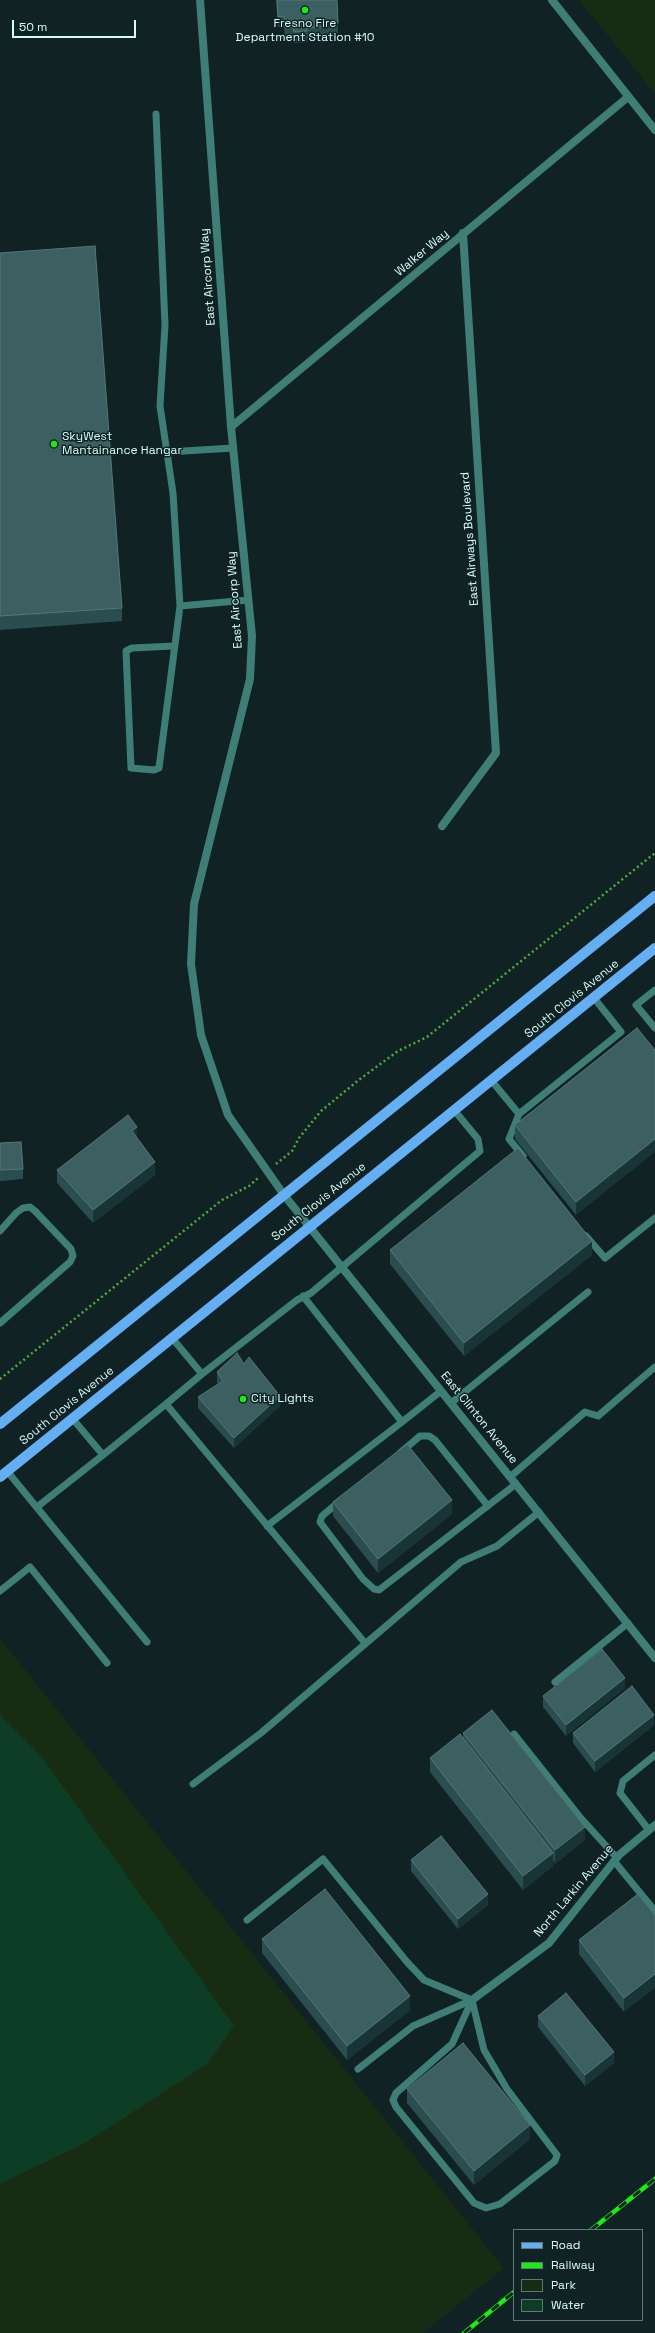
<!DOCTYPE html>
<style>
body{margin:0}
#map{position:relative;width:655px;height:2333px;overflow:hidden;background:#102223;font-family:"Space Grotesk",sans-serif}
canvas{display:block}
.legend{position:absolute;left:513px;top:2229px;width:130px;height:92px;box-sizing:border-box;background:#102223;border:1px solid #5f7979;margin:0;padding:5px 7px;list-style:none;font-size:12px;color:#d5fcfb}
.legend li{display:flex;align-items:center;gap:8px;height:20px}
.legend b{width:20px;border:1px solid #5f7979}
.scale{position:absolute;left:12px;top:20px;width:124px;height:18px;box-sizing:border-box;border:2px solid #d5fcfb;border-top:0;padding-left:5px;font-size:12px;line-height:14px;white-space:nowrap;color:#d5fcfb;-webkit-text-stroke:3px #102223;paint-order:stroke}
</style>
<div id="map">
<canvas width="655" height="2333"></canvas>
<ul class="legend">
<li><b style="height:5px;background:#64aff4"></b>Road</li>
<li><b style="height:5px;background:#1bec11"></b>Railway</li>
<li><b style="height:11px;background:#182c13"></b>Park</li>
<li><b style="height:11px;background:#0d3e25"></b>Water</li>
</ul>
<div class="scale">50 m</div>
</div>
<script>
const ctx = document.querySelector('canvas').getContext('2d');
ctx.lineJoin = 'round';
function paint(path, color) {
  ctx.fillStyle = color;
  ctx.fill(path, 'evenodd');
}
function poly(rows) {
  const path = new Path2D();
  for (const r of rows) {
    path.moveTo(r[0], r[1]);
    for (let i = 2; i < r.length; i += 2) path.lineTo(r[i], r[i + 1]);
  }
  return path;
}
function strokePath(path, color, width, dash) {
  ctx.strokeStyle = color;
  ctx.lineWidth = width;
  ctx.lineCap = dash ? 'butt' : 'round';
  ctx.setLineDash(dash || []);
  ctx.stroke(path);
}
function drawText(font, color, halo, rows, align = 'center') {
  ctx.font = font + ' "Space Grotesk",sans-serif';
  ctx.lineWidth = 3;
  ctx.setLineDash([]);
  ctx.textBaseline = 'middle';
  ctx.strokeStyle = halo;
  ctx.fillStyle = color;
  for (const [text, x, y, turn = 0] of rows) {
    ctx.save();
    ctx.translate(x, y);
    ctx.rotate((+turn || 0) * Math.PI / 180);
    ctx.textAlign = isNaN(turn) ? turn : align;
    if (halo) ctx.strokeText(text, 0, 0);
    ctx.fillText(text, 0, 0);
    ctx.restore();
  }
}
const green = poly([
 [579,0,655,0,655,94],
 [0,1638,504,2268,423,2333,0,2333]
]);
const water = poly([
 [0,1715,41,1756,234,2026,207,2064,85,2143,0,2184]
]);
const path = poly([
 [276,1164,292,1151,299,1138,321,1111,360,1079,398,1051,427,1037,655,853],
 [0,1379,222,1200,249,1186,258,1178]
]);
const service = poly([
 [156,114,165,325,160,406,173,493,180,606,248,600],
 [168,452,233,448],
 [174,646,132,648,126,651,131,768,154,770,159,768,180,606],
 [655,990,636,1005,655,1028],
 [491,1080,519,1114,621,1032,594,998],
 [519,1114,509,1139,523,1156],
 [0,1231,16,1213,23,1208,30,1207,35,1211,71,1249,73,1256,70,1262,0,1323],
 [586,1236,605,1258,655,1218],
 [303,1296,402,1422,441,1391],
 [172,1338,202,1374,166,1404,365,1643],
 [202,1374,297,1300,311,1293,480,1151,478,1139,454,1110],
 [451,1403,588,1292],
 [72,1418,103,1455,166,1404],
 [401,1452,420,1436,429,1436,435,1440,488,1506],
 [7,1471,147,1642],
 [510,1477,585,1412,598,1416,655,1367],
 [340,1501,322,1516,320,1522,363,1579,374,1589,379,1590,516,1484],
 [37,1507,103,1455],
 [267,1526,402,1422],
 [0,1591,30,1567,107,1663],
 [555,1682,628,1623],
 [514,1734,579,1816,617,1858],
 [193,1784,261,1733,461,1562,497,1546,539,1512],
 [649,1830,620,1793,623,1781,655,1755],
 [614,1861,655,1911],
 [247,1920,323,1859,407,1962,424,1980,472,2000],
 [472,2000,484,2050,507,2089,557,2155,555,2161,500,2204,486,2208,474,2203,396,2107,393,2100,396,2093,452,2044,472,2000],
 [358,2069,413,2026,472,2000]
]);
const minor = poly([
 [200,0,231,427,252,636,250,679,194,904,191,964,201,1035,228,1115,284,1195],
 [552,0,655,130],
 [231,427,628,97],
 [442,826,496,753,463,233],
 [472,2000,549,1943,619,1855,655,1825]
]);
const tertiary = poly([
 [284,1195,655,1658]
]);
const primary = poly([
 [0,1424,655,896],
 [0,1477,655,948]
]);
const rail = poly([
 [591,2230,655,2179],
 [464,2333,514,2292]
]);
const wall = poly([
 [276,0,337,0,338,33,323,34,323,37,307,38,307,42,294,43,293,38,285,38,284,27,278,27],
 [0,253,122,608,122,621,0,630],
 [637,1028,576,1215,515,1139,515,1125],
 [137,1138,155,1175,93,1223,57,1183,57,1170],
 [0,1143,23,1169,23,1179,0,1181],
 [390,1250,592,1255,464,1356,390,1264],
 [244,1364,280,1406,234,1448,198,1408,198,1397,218,1384,217,1383,217,1372],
 [333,1502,452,1514,378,1573,333,1516],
 [625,1688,566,1736,543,1707,543,1696],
 [654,1725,595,1772,573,1743,573,1733],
 [463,1733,585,1840,555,1864,553,1860,553,1866,523,1890,430,1772,430,1758,463,1738],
 [411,1860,488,1905,458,1929,411,1871],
 [638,1894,624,2012,579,1954,579,1940],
 [262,1939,410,2010,347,2060,262,1953],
 [538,2016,614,2063,585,2086,538,2027],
 [407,2089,530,2139,474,2185,407,2103]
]);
const shadedWall = poly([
 [137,1127,137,1141,132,1131],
 [655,1139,655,1152,576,1215,576,1202],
 [155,1162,155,1175,93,1223,93,1210],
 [592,1241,592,1255,464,1356,464,1343],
 [280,1396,280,1406,234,1448,234,1438],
 [452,1500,452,1514,378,1573,378,1559],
 [625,1678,625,1688,566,1736,566,1725],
 [654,1715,654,1725,595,1772,595,1761],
 [585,1827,585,1840,555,1864,555,1850],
 [553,1853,553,1866,523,1890,523,1876],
 [488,1894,488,1905,458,1929,458,1919],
 [655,1974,655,1988,624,2012,624,1998],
 [410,1996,410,2010,347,2060,347,2046],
 [614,2052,614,2063,585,2086,585,2075],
 [530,2125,530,2139,474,2185,474,2171]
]);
const building = poly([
 [277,0,337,0,338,23,323,24,323,27,307,28,307,31,294,32,293,27,285,28,284,16,278,17,277,0],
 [95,246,122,608,0,616,0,253,95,246],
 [637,1028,655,1050,655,1139,576,1202,515,1125,637,1028],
 [128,1115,137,1127,132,1131,155,1162,93,1210,57,1170,128,1115],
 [21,1142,23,1169,0,1170,0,1143,21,1142],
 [518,1148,592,1241,464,1343,390,1250,518,1148],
 [237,1353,244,1364,249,1357,280,1396,234,1438,198,1397,223,1381,217,1372,237,1353],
 [407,1444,452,1500,378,1559,333,1502,407,1444],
 [602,1649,625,1678,566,1725,543,1696,602,1649],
 [632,1686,654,1715,595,1761,573,1733,632,1686],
 [492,1710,585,1827,555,1850,463,1733,492,1710],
 [460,1734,553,1853,523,1876,430,1758,460,1734],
 [441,1836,488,1894,458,1919,411,1860,441,1836],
 [325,1889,410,1996,347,2046,262,1939,325,1889],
 [638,1894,655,1915,655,1974,624,1998,579,1940,638,1894],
 [566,1993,614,2052,585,2075,538,2016,566,1993],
 [463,2043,530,2125,474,2171,407,2089,463,2043]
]);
const markers = [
 [305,10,4,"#1bec11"],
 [54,444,4,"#1bec11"],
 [243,1399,4,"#1bec11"]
];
const poiNames = [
 ["Fresno Fire",305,24,"center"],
 ["Department Station #10",305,38,"center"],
 ["SkyWest",62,437],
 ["Mantainance Hangar",62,451],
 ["City Lights",251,1399]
];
const streetNames = [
 ["Walker Way",422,253,-40],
 ["East Aircorp Way",208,277,-94],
 ["East Airways Boulevard",470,539,-94],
 ["East Aircorp Way",235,600,-94],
 ["South Clovis Avenue",572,999,-39],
 ["South Clovis Avenue",319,1202,-39],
 ["South Clovis Avenue",67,1406,-39],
 ["East Clinton Avenue",479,1418,51],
 ["North Larkin Avenue",574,1891,-50]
];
paint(green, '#182c13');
paint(water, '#0d3e25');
strokePath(path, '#50ad38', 2.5, [2, 3]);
strokePath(service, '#3e7e77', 7);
strokePath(minor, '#3e7e77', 8);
strokePath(tertiary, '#3e7e77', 8);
strokePath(primary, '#64aff4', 10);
strokePath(rail, '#1bec11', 4.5);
strokePath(rail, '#102223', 3, [9]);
paint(wall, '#2a4d4f');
paint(shadedWall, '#183436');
paint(building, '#3c6061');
strokePath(building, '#54787a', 1);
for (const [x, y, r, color] of markers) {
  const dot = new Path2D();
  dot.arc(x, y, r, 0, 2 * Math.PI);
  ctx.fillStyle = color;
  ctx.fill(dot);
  strokePath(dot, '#102223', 1.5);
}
drawText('12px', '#d5fcfb', '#102223', poiNames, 'left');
drawText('12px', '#d5fcfb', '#102223', streetNames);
</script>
